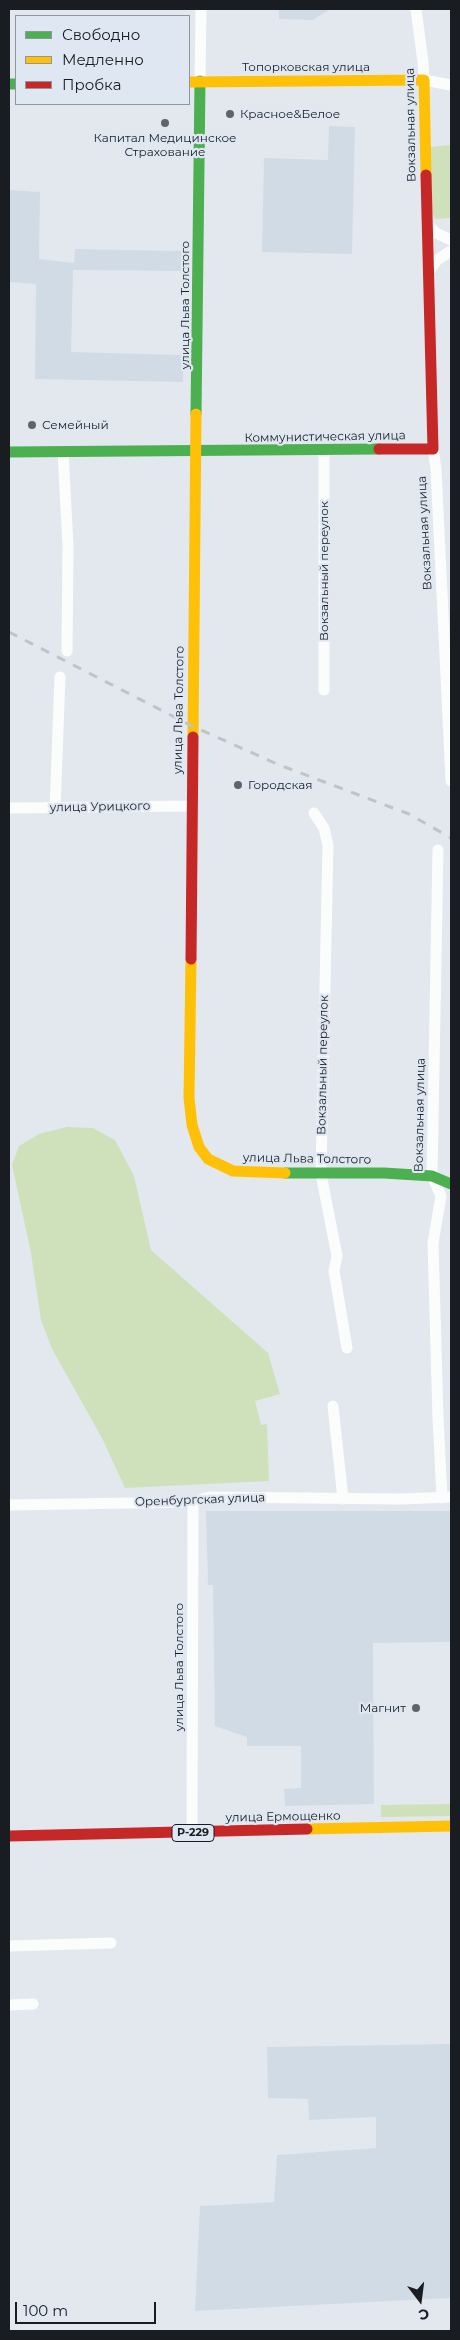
<!DOCTYPE html>
<meta charset="utf-8">
<style>
body{margin:0}
#map{position:relative;width:460px;height:2340px;overflow:hidden;background:#e3e8ee;font-family:Montserrat,sans-serif}
canvas{display:block}
.frame{position:absolute;inset:0;border:10px solid #191c20;pointer-events:none}
.legend{position:absolute;left:15px;top:15px;width:175px;height:90px;box-sizing:border-box;background:#dfe8f2;border:1px solid #90969e;margin:0;padding:6px 9px;list-style:none;font-size:15px;color:#191c20}
.legend li{display:flex;align-items:center;gap:10px;height:25px}
.legend b{width:25px;border:1px solid #90969e}
.north{position:absolute;left:395px;top:2275px;width:50px;height:50px;-webkit-text-stroke:4px #dfe8f2;paint-order:stroke;rotate:165deg;font-size:14px;font-weight:700;line-height:20px;text-align:center;color:#191c20}
.north::after{content:'';display:block;margin:auto;width:18px;height:22px;background:#191c20;clip-path:polygon(50% 0,100% 100%,50% 72%,0 100%)}
.scale{position:absolute;left:15px;top:2302px;width:141px;height:22px;box-sizing:border-box;border:2px solid #191c20;border-top:0;padding-left:6px;font-size:15px;line-height:18px;white-space:nowrap;color:#191c20;-webkit-text-stroke:4px #dfe8f2;paint-order:stroke}
</style>
<div id="map">
<canvas width="460" height="2340"></canvas>
<div class="frame"></div>
<ul class="legend">
<li><b style="height:6px;background:#4caf50"></b>Свободно</li>
<li><b style="height:6px;background:#ffc107"></b>Медленно</li>
<li><b style="height:6px;background:#c62828"></b>Пробка</li>
</ul>
<div class="north">С</div>
<div class="scale">100 m</div>
</div>
<script>
const ctx = document.querySelector('canvas').getContext('2d');
ctx.lineJoin = 'round';
function paint(path, color) {
  ctx.fillStyle = color;
  ctx.fill(path, 'evenodd');
}
function poly(rows) {
  const path = new Path2D();
  for (const r of rows) {
    path.moveTo(r[0], r[1]);
    for (let i = 2; i < r.length; i += 2) path.lineTo(r[i], r[i + 1]);
  }
  return path;
}
function strokePath(path, color, width, dash) {
  ctx.strokeStyle = color;
  ctx.lineWidth = width;
  ctx.lineCap = dash ? 'butt' : 'round';
  ctx.setLineDash(dash || []);
  ctx.stroke(path);
}
function drawText(font, color, halo, rows, align = 'center') {
  ctx.font = font + ' Montserrat,sans-serif';
  ctx.lineWidth = 4.5;
  ctx.setLineDash([]);
  ctx.textBaseline = 'middle';
  ctx.strokeStyle = halo;
  ctx.fillStyle = color;
  for (const [text, x, y, turn = 0] of rows) {
    ctx.save();
    ctx.translate(x, y);
    ctx.rotate((+turn || 0) * Math.PI / 180);
    ctx.textAlign = isNaN(turn) ? turn : align;
    if (halo) ctx.strokeText(text, 0, 0);
    ctx.fillText(text, 0, 0);
    ctx.restore();
  }
}
const built = poly([
 [279,9,330,9,313,20,279,19],
 [329,126,355,127,352,254,262,252,264,158,328,160],
 [9,190,40,192,39,259,74,263,75,249,183,251,185,271,73,270,71,352,183,355,183,382,35,379,36,284,9,282],
 [206,1511,451,1511,451,1642,373,1643,374,1804,285,1806,284,1789,301,1788,301,1746,247,1746,247,1737,215,1726,213,1585,208,1585],
 [451,2044,451,2298,195,2311,200,2206,274,2202,277,2155,376,2148,376,2117,309,2120,308,2099,268,2098,267,2047]
]);
const green = poly([
 [451,145,451,218,435,219,432,212,430,147],
 [67,1127,93,1128,115,1140,134,1176,151,1250,268,1353,280,1394,255,1401,261,1425,267,1424,269,1481,125,1488,102,1438,52,1349,41,1320,31,1253,12,1165,19,1146,39,1134],
 [451,1804,451,1816,381,1817,381,1805]
]);
const street = poly([
 [416,9,423,62,424,80,451,85],
 [200,81,201,9],
 [427,224,436,233,451,240],
 [429,271,437,260,451,251],
 [433,449,436,469,451,781],
 [324,451,324,690],
 [63,452,68,546,67,651],
 [9,808,192,806],
 [55,808,60,677],
 [314,813,324,828,328,845,321,1174,337,1256,334,1271,347,1348],
 [438,850,432,1176,441,1196,433,1243,438,1417,442,1498],
 [333,1406,343,1499],
 [9,1505,193,1502,209,1497,401,1499,451,1497],
 [192,1833,193,1502],
 [9,1946,111,1943],
 [9,2005,33,2004]
]);
const fast = poly([
 [9,84,16,84],
 [196,414,200,81],
 [9,452,379,449],
 [285,1173,384,1173,432,1176,451,1184]
]);
const slow = poly([
 [189,82,424,80,426,175],
 [193,737,196,414],
 [191,959,189,1098,192,1125,199,1147,208,1159,233,1171,285,1173],
 [307,1829,451,1826]
]);
const jam = poly([
 [379,449,433,449,426,175],
 [191,959,193,737],
 [9,1836,307,1829]
]);
const rail = poly([
 [9,632,192,726,277,764,409,814,451,838]
]);
const markers = [
 [230,114,5,"#606368"],
 [165,123,5,"#606368"],
 [32,425,5,"#606368"],
 [238,785,5,"#606368"],
 [416,1708,5,"#606368"]
];
const shields = [
 [193,1833,42]
];
const shieldNames = [
 ["Р-229",193,1833]
];
const streetNames = [
 ["Топорковская улица",306,67],
 ["Вокзальная улица",411,125,-91],
 ["улица Льва Толстого",185,305,-90],
 ["Коммунистическая улица",325,437,-1],
 ["Вокзальная улица",425,533,-93],
 ["Вокзальный переулок",324,571,-90],
 ["улица Льва Толстого",179,710,-89],
 ["улица Урицкого",100,807,-1],
 ["Вокзальный переулок",323,1065,-89],
 ["Вокзальная улица",420,1115,-89],
 ["улица Льва Толстого",307,1159,1],
 ["Оренбургская улица",200,1500,-2],
 ["улица Льва Толстого",179,1667,-90],
 ["улица Ермощенко",283,1817,-1]
];
const poiNames = [
 ["Красное&Белое",240,114],
 ["Капитал Медицинское",165,138,"center"],
 ["Страхование",165,152,"center"],
 ["Семейный",42,425],
 ["Городская",248,785],
 ["Магнит",406,1708,"right"]
];
paint(built, '#d1dbe6');
paint(green, '#cee1bb');
strokePath(street, '#fbfcfc', 11);
strokePath(fast, '#4caf50', 11);
strokePath(slow, '#ffc107', 11);
strokePath(jam, '#c62828', 11);
strokePath(rail, '#c1c3c4', 3, [9, 9]);
for (const [x, y, r, color] of markers) {
  const dot = new Path2D();
  dot.arc(x, y, r, 0, 2 * Math.PI);
  ctx.fillStyle = color;
  ctx.fill(dot);
  strokePath(dot, '#dfe8f2', 2);
}
for (const [x, y, w] of shields) {
  const box = new Path2D();
  box.roundRect(x - w / 2, y - 8.5, w, 17, 4);
  ctx.fillStyle = '#dfe8f2';
  ctx.fill(box);
  strokePath(box, '#191c20', 1);
}
drawText('bold 11px', '#191c20', null, shieldNames);
drawText('12px', '#191c20', '#dfe8f2', streetNames);
drawText('12px', '#191c20', '#dfe8f2', poiNames, 'left');
</script>
